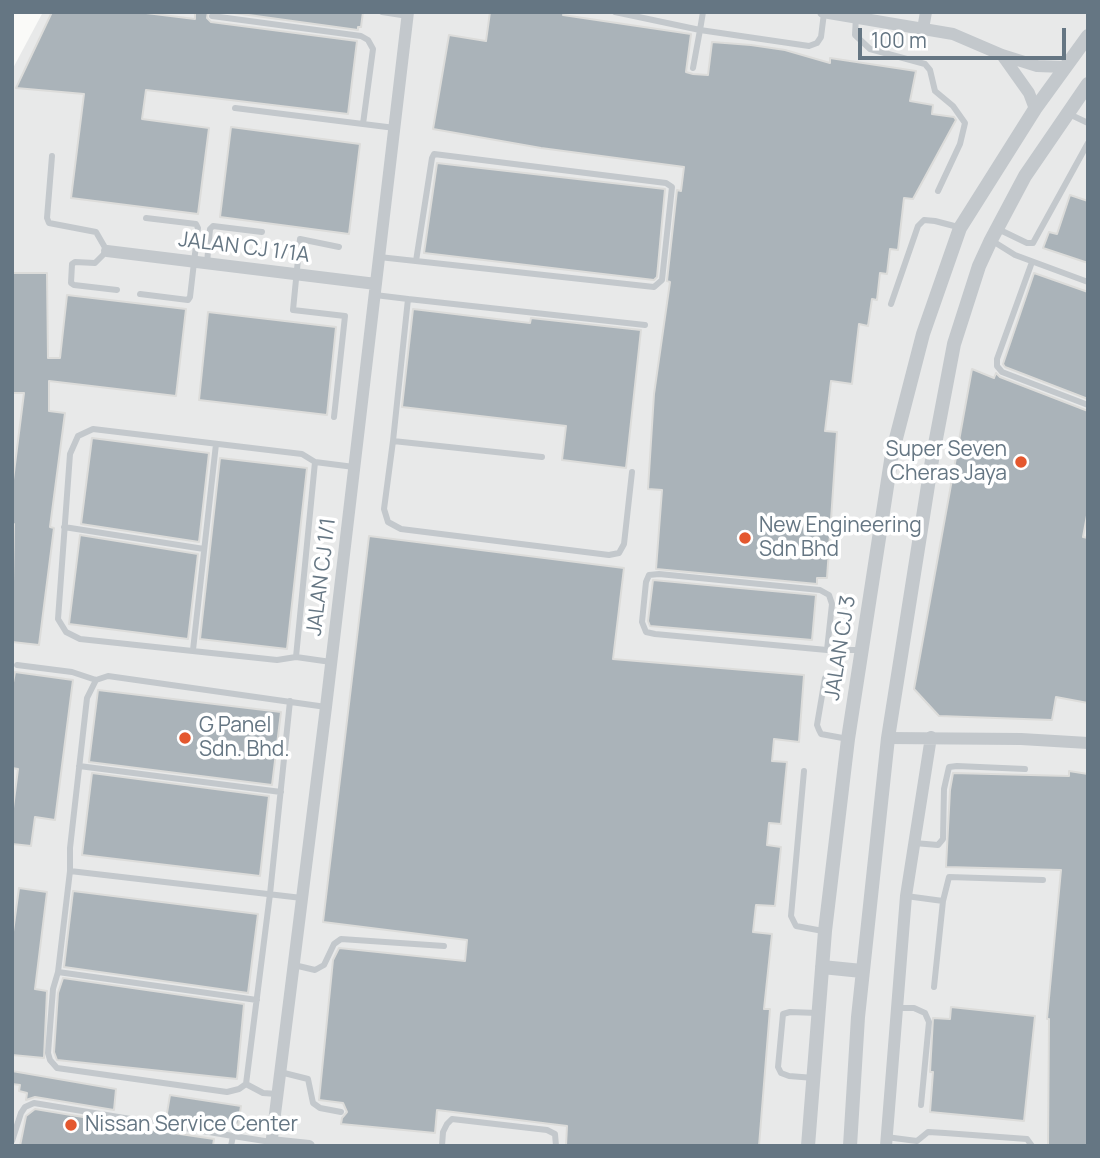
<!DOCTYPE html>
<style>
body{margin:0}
#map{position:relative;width:1100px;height:1158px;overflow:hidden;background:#fafaf8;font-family:Manrope,sans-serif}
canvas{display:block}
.frame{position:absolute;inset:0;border:14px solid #657683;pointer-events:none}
.scale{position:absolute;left:858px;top:28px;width:208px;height:32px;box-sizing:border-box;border:4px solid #657683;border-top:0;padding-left:9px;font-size:21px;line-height:24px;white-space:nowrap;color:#657683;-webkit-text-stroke:5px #fff;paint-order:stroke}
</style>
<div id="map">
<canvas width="1100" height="1158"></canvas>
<div class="frame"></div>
<div class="scale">100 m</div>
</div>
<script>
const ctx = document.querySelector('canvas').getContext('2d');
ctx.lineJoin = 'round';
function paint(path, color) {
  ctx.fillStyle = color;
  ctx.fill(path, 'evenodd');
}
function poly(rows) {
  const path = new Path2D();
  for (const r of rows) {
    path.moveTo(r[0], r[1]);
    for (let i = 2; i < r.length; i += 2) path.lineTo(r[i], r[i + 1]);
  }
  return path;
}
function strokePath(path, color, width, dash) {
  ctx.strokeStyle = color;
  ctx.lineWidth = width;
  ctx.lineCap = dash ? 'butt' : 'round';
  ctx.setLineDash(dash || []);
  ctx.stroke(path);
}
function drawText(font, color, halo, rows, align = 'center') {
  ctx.font = font + ' Manrope,sans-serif';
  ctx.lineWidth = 7;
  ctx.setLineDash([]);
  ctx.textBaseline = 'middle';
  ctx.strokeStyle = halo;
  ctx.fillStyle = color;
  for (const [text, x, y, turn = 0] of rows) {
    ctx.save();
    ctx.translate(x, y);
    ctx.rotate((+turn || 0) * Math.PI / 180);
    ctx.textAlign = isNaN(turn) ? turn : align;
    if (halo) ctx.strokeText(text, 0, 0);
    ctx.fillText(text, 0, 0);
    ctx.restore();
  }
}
const built = poly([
 [43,12,1088,12,1088,1146,12,1146,12,70]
]);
const building = poly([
 [52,12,138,12,195,19,195,12,208,12,207,18,211,22,357,41,348,114,146,90,142,119,209,128,198,214,71,198,84,94,16,88,52,12],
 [227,12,363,12,361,27,358,27,358,30,227,12],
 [490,12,564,12,563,15,691,34,686,72,693,74,708,75,712,42,751,45,785,50,830,63,830,58,916,71,910,101,933,105,932,114,954,117,956,120,913,199,904,198,898,250,890,249,887,274,880,273,877,300,872,299,868,326,859,324,852,384,831,381,825,431,837,432,827,578,817,578,817,584,656,569,662,490,648,489,654,394,670,282,667,281,677,190,681,191,684,167,541,148,433,129,449,35,486,41,490,12],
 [231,127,360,144,349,234,220,217,231,127],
 [437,163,665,189,657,277,654,280,424,253,437,163],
 [1070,195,1088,201,1088,263,1043,248,1049,232,1057,234,1070,195],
 [12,273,47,273,48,358,60,358,67,295,186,309,176,396,49,381,49,411,65,413,50,527,54,528,39,645,12,642,14,524,12,524,12,488,24,393,12,393,12,273],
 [1034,273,1088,292,1088,399,1005,367,1003,364,1034,273],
 [413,309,530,323,531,318,641,330,626,468,562,460,566,426,402,407,413,309],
 [208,312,336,327,327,415,199,400,208,312],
 [972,369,994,378,996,373,1000,377,1088,411,1088,510,1083,537,1088,538,1088,703,1056,697,1052,720,939,716,914,689,972,369],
 [92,438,209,453,199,542,81,524,92,438],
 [220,458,307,468,287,649,200,639,220,458],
 [80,535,198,554,188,639,69,624,80,535],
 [369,536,624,568,613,659,804,675,799,742,774,739,772,761,787,762,781,824,769,823,767,845,781,847,775,906,756,905,753,932,772,934,764,1009,770,1009,759,1146,566,1146,567,1126,437,1110,435,1133,341,1124,342,1118,347,1112,343,1103,319,1100,333,960,339,948,465,961,467,940,323,922,369,536],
 [653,580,816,595,812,640,650,626,648,621,653,580],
 [15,672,73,680,55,820,35,817,31,846,12,844,12,816,18,769,12,768,12,688,15,672],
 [98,690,281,712,272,785,89,762,98,690],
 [1069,771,1088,774,1088,1146,1048,1146,1049,1019,1047,1019,1061,870,946,867,950,790,953,773,1069,776,1069,771],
 [92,773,269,796,260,876,82,855,92,773],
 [19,888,47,892,35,989,47,991,44,1058,12,1055,12,939,19,888],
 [73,891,258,914,248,993,64,967,73,891],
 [63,978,244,1004,237,1079,57,1060,54,1052,58,993,63,978],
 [951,1007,1035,1016,1024,1121,930,1112,933,1072,930,1072,933,1018,950,1019,951,1007],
 [12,1071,116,1089,114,1110,35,1097,26,1100,27,1093,19,1091,20,1085,12,1084,12,1071],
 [170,1095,241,1106,238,1125,216,1121,215,1127,166,1119,170,1095],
 [35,1109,113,1122,112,1124,214,1139,213,1146,20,1146,26,1116,35,1109]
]);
const service = poly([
 [382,12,408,16],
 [615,12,700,30,693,68],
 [703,12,700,30,809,46,817,43,821,37,824,13],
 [212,16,361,36,368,40,373,49,363,124],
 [856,17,855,35,870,49,925,64,930,70,935,91,953,106,965,123,960,144,938,191],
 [235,108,395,128],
 [1067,113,1088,123],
 [52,156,47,218,49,223,96,232,107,251,95,263,75,262,72,264,71,283,74,285,117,290],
 [998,229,1027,243,1033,243,1088,143],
 [991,240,1015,255,1088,282],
 [379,257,654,287,662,280,672,187,666,183,434,154,432,158,416,261],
 [1032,262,997,359,997,366,1002,372,1088,405],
 [207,263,210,229,213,226,262,232],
 [140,294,188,300,190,297,198,228,196,224,146,218],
 [375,295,408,299,393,441,542,457],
 [408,299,645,325],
 [891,304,918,226,924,220,935,221,958,227],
 [334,417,345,316,293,310,300,239,339,247],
 [393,441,384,509,388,522,401,529,609,555,619,553,624,544,632,472],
 [64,527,204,549],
 [193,650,216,444],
 [827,650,832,604,829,595,820,590,659,574,649,575,646,582,642,622,646,632,655,634,827,650,862,650],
 [296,657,315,462],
 [331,662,296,657,277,660,80,639,66,632,58,619,70,454,78,436,93,429,302,454,315,462,354,467],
 [17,665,72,672,96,680,108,676,326,707],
 [825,678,817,725,819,730,821,734,848,739],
 [96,680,87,698,70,848,70,871,58,972,53,989,48,1053,50,1060,57,1068,227,1092,239,1089,246,1084,270,894,290,701],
 [79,766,281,792],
 [804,771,791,916,796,926,823,931],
 [914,843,938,845,943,839,944,789,949,767,957,766,1025,769],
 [70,871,302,898],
 [906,896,943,901,934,987],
 [943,901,949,877,1043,880],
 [294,965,315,970,324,965,334,944,341,939,444,946],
 [58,972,257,1000],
 [896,1008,914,1008,925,1013,929,1022,921,1105],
 [280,1072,308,1079,313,1103,320,1108,341,1112],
 [814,1078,789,1076,781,1073,778,1067,783,1014,790,1012,817,1013],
 [246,1084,263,1093,277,1094],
 [886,1137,917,1141,928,1132,945,1133,1027,1139,1032,1146],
 [12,1141,21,1113,25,1107,34,1103,233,1136],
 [231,1146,233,1136,271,1142],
 [442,1146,443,1132,447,1124,452,1119,547,1130,555,1134,556,1146]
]);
const minor = poly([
 [823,12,953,34,1002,55,1037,66,1064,67],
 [923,29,926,12],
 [1002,55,1029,93,1035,109],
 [107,251,376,284],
 [888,738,1021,739,1088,743],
 [271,1142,309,1146],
 [271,1146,326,707,408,12],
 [886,1146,906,896,931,737]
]);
const tertiary = poly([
 [822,967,862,971],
 [808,1146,825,931,848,739,892,454,923,334,960,228,1035,109,1088,36],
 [850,1146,858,1017,888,738,932,460,954,344,979,266,991,240,1025,176,1088,84]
]);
const markers = [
 [1021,462,7,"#e4572e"],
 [745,538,7,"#e4572e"],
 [185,738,7,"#e4572e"],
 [71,1125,7,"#e4572e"]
];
const streetNames = [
 ["JALAN CJ 1/1A",244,248,7],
 ["JALAN CJ 1/1",322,577,-83],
 ["JALAN CJ 3",841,648,-81]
];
const poiNames = [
 ["Super Seven",1007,450,"right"],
 ["Cheras Jaya",1007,474,"right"],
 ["New Engineering",759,526],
 ["Sdn Bhd",759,550],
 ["G Panel",199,726],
 ["Sdn. Bhd.",199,750],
 ["Nissan Service Center",85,1125]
];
paint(built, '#e8e9e9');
paint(building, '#aab3b9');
strokePath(building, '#dcdcda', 2);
strokePath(service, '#c3c8cc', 6);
strokePath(minor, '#c3c8cc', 12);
strokePath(tertiary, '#c3c8cc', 14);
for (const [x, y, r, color] of markers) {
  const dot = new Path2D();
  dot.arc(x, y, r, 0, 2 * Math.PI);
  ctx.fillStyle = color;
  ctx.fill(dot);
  strokePath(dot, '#fff', 2.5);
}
drawText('21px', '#657683', '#fff', streetNames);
drawText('21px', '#657683', '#fff', poiNames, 'left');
</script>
